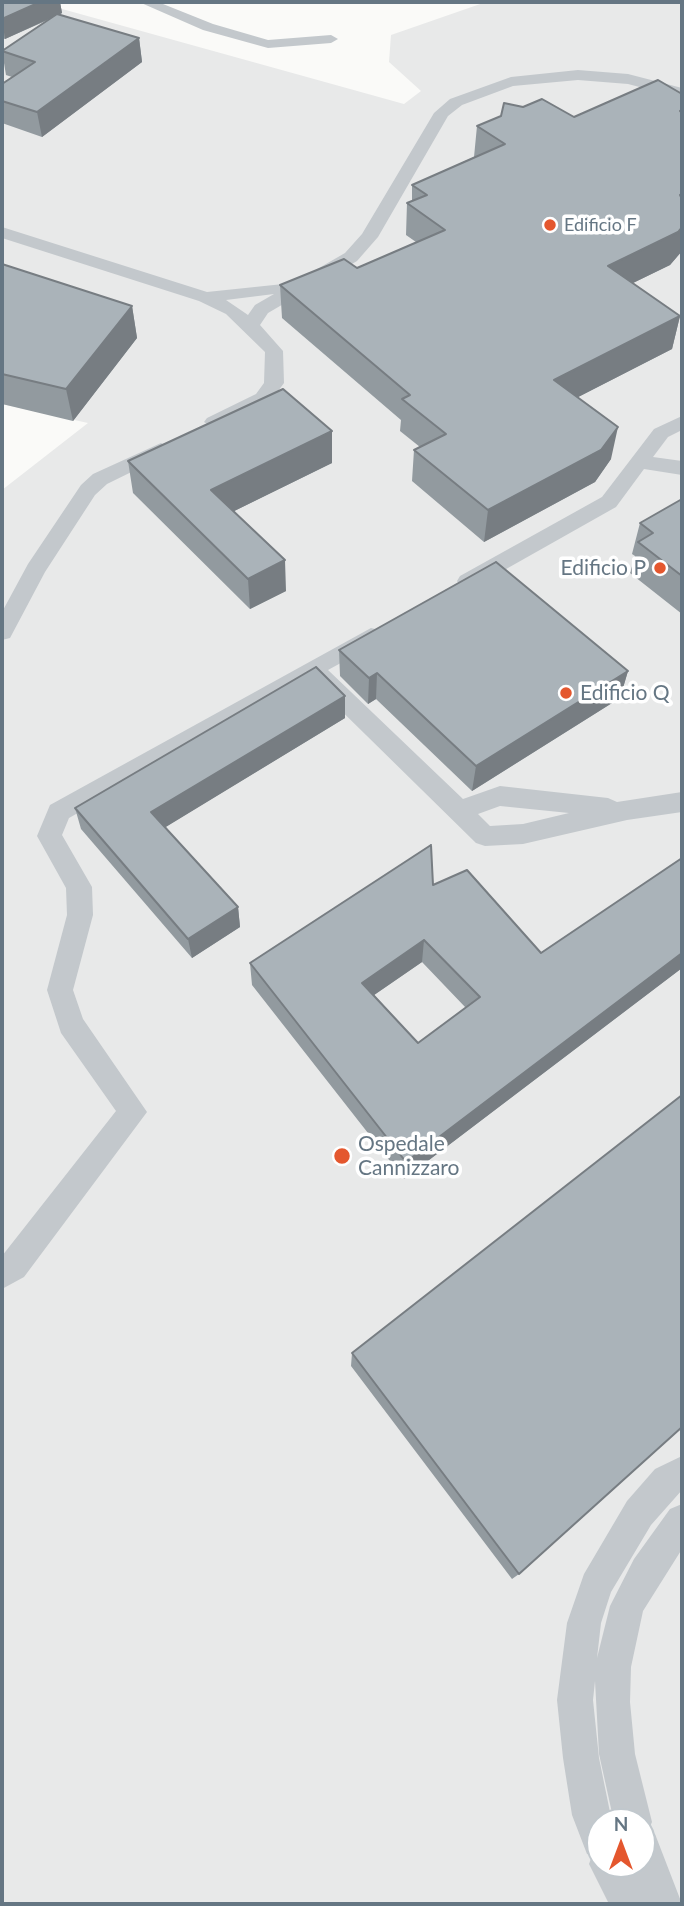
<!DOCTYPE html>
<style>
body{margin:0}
#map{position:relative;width:684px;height:1906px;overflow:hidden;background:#fafaf8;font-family:Lato,sans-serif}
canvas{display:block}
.frame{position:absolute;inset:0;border:4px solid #657683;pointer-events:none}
.north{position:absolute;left:586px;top:1808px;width:70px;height:70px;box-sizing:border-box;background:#fff;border:2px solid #c1c8cd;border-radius:50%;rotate:0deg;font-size:19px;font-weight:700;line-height:28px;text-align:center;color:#657683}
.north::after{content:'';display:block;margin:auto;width:24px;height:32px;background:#e4572e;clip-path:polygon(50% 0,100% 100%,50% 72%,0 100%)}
</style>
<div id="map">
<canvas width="684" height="1906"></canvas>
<div class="frame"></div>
<div class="north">N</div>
</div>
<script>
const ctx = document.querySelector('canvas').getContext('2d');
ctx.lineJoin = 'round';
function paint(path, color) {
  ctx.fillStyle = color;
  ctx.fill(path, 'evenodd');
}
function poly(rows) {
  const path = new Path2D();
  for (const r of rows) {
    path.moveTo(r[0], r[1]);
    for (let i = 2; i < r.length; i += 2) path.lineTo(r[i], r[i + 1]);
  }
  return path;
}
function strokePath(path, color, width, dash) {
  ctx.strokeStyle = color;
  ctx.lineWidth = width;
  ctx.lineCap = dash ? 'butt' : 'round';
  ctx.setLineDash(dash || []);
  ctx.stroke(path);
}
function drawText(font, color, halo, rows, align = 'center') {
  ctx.font = font + ' Lato,sans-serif';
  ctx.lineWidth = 7;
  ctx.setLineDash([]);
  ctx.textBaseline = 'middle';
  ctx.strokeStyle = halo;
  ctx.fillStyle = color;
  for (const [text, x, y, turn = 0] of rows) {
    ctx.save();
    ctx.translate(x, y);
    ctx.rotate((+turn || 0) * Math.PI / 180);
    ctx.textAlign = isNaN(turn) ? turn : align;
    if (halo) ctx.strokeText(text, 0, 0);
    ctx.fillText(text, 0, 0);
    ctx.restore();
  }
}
const built = poly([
 [2,2,37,2,404,104,421,91,389,62,391,35,486,2,682,2,682,1904,2,1904,2,490,88,423,2,404],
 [600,1822,642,1822,642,1864,600,1864]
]);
const service = poly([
 [139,2,158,2,213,24,268,40,331,35,338,39,331,43,268,48,203,30,139,2],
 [578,70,628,74,682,88,682,98,628,84,578,80,513,86,462,105,448,116,378,237,357,261,268,313,260,325,283,351,284,383,270,402,221,426,214,428,204,422,207,418,256,394,264,383,265,352,226,314,199,301,2,238,2,227,207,292,293,283,345,253,362,234,434,113,450,99,511,77,578,70],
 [274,294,255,305,248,315,226,300,274,294],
 [682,416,682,430,668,437,653,457,682,461,682,475,644,469,616,507,476,586,460,586,457,581,460,576,602,497,654,429,682,416],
 [161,443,171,449,168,454,107,484,95,495,45,572,10,638,2,640,2,612,28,564,81,485,93,474,161,443],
 [371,628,379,630,382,636,379,642,328,670,463,799,500,786,608,798,617,802,682,792,682,812,627,820,523,844,485,846,476,843,311,681,69,818,62,835,92,887,93,915,73,990,83,1019,147,1112,24,1277,2,1289,2,1256,116,1111,61,1033,47,990,67,915,66,888,37,836,50,805,371,628],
 [500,806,569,813,523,824,490,826,478,814,500,806],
 [682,1456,682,1490,651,1525,611,1592,601,1623,597,1658,610,1606,634,1559,670,1509,682,1504,682,1549,643,1611,631,1667,630,1702,635,1754,652,1822,648,1831,655,1834,682,1904,609,1904,589,1864,592,1856,587,1854,572,1815,563,1758,557,1700,567,1623,584,1574,627,1501,655,1469,682,1456],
 [595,1681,599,1754,614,1822,642,1822,642,1864,630,1864,633,1872,629,1864,600,1864,600,1822,612,1822,599,1758,593,1700,595,1681]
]);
const wall = poly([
 [2,2,60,2,62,13,59,15,139,38,142,62,42,137,2,123,2,84,12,77,6,75,2,51,50,19,5,39,2,38],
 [682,94,682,251,670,265,633,283,680,316,672,349,578,397,611,459,595,482,484,542,412,481,414,450,420,447,400,431,401,420,282,318,280,285,357,268,416,242,406,235,407,203,412,201,412,185,474,157,477,126,574,117],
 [2,264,132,306,137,338,73,421,2,404],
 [332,431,332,463,234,511,286,591,250,609,133,493,128,461],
 [682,499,682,614,630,573,635,556,632,554,640,523],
 [339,650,628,671,620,698,472,791,376,699,368,704,340,676],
 [345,696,345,718,165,827,238,907,240,927,192,958,81,829,75,808],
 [682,858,682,968,404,1179,252,985,250,963,433,885,541,953],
 [422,962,466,1008,418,1043,374,995],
 [352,1353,519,1574,512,1579,351,1366]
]);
const shadedWall = poly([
 [40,2,60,2,62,13,5,39,2,19],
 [139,38,142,62,42,137,37,112],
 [682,227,682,251,670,265,602,298,608,266],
 [132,306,137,338,73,421,66,389],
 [680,316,672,349,549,412,554,380],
 [618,427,611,459,595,482,484,542,488,510],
 [332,431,332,463,214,521,211,490],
 [285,560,286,591,250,609,248,579],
 [628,671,620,698,472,791,476,766],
 [377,673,376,699,368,704,369,678],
 [345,696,345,718,156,833,151,812],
 [238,907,240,927,192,958,188,939],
 [424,940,422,962,361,1004,362,983],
 [682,953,682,968,404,1179,406,1162]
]);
const building = poly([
 [2,2,40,2,2,19,2,2],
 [57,14,139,38,37,112,2,101,2,84,35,62,2,51,57,14],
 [658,80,682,94,682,110,680,111,682,113,682,194,680,195,682,199,682,227,678,232,608,266,680,316,554,380,618,427,601,450,488,510,414,450,446,434,402,399,410,395,280,285,344,259,357,268,445,230,407,203,427,195,412,185,505,144,477,126,501,116,504,103,523,107,542,99,574,117,658,80],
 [2,264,132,306,66,389,2,374,2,264],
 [283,389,332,431,211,490,285,560,248,579,128,461,283,389],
 [682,499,682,576,638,542,653,533,640,523,682,499],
 [496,562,628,671,476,766,377,673,369,678,339,650,496,562],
 [316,667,345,696,151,812,238,907,188,939,75,808,316,667],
 [431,845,433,885,467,870,541,953,682,858,682,953,406,1162,250,963,431,845],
 [424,940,480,997,418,1043,362,983,424,940],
 [682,1095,682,1427,519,1574,352,1353,682,1095]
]);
const markers = [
 [550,225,7,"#e4572e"],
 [660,568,7,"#e4572e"],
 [566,693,7,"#e4572e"],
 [342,1156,9,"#e4572e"]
];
const farPoinames = [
 ["Edificio F",564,225]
];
const poiNames = [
 ["Edificio P",646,568,"right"],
 ["Edificio Q",580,693],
 ["Ospedale",358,1144],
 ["Cannizzaro",358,1168]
];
paint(built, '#e8e9e9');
paint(service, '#c3c8cc');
paint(wall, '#929a9f');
paint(shadedWall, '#777d82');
paint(building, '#aab3b9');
strokePath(building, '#777d82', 2);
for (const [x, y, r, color] of markers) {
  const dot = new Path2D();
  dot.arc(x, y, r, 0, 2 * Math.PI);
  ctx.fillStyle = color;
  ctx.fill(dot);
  strokePath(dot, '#fff', 2.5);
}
drawText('18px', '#657683', '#fff', farPoinames, 'left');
drawText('21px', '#657683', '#fff', poiNames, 'left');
</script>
